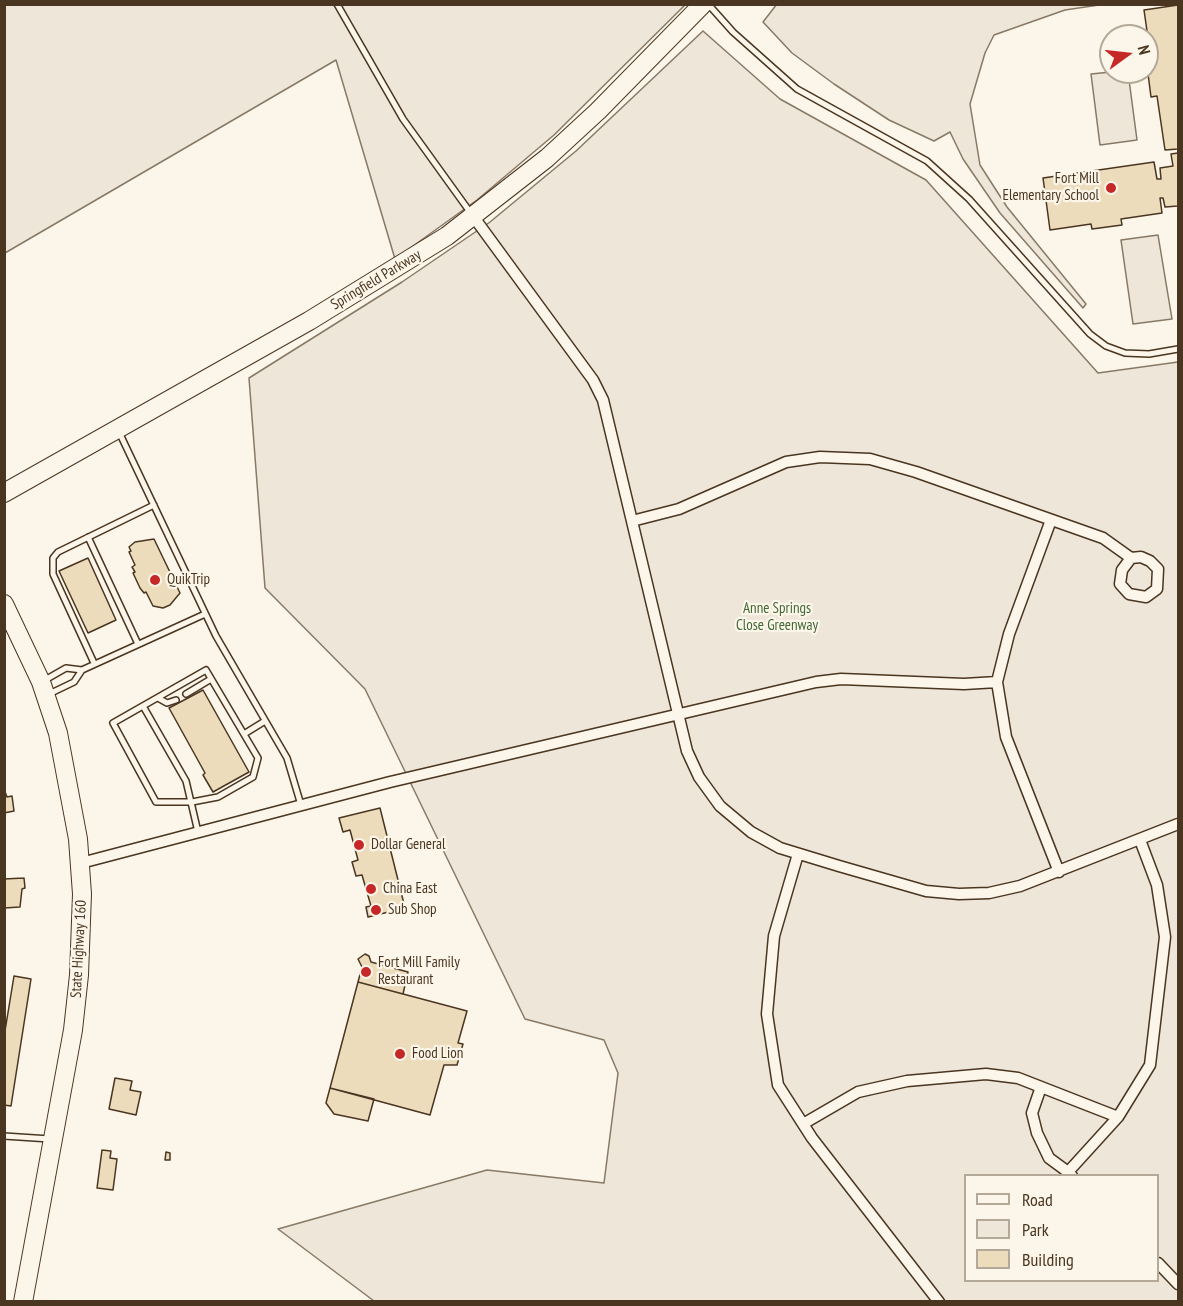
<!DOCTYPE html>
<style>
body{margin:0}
#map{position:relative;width:1183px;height:1306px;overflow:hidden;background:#fbf6e9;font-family:"PT Sans Narrow",sans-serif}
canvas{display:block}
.frame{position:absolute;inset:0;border:6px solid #4a3520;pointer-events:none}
.legend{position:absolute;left:964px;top:1174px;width:195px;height:108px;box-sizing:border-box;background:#fbf6e9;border:2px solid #b4a999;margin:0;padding:8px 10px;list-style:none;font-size:18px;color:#4a3520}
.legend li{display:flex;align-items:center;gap:12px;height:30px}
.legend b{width:30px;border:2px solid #b4a999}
.north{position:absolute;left:1099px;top:24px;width:60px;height:60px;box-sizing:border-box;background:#fbf6e9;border:2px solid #b4a999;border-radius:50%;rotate:75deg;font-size:16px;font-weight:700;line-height:24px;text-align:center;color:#4a3520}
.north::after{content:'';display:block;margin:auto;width:21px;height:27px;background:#c62828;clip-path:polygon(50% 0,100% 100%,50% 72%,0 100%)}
</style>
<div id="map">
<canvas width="1183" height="1306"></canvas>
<div class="frame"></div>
<ul class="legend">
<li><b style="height:8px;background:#fbf6e9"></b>Road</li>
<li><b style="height:16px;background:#ede6d9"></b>Park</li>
<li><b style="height:16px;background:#ecdcbc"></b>Building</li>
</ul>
<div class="north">N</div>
</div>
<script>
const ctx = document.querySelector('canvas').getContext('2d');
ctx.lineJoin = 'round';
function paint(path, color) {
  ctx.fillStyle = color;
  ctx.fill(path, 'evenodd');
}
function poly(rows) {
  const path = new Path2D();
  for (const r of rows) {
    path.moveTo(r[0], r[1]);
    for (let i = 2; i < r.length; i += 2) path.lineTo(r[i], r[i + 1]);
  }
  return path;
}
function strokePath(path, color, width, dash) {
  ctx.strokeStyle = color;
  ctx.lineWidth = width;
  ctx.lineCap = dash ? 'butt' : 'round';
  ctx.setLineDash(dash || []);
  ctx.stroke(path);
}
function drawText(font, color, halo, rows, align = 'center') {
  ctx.font = font + ' "PT Sans Narrow",sans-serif';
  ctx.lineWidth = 4.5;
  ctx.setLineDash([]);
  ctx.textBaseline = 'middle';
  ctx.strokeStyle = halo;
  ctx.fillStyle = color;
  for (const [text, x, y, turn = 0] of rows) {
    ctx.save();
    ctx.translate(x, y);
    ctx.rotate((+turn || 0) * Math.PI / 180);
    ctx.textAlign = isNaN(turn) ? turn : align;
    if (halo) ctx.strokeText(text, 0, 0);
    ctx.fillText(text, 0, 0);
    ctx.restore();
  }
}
const green = poly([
 [777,4,1099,5,1065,10,994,35,985,53,970,104,980,165,1007,207,1086,304,1083,308,1000,213,963,159,950,132,934,141,889,120,834,84,792,53,763,22,777,4],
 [4,5,685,5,554,135,477,200,395,259,336,60,5,253,4,5],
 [703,31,780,99,926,180,1098,373,1178,362,1178,1301,374,1301,278,1229,487,1170,604,1183,618,1073,604,1040,525,1019,365,689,265,588,249,378,402,282,490,222,576,151,703,31],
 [966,1176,1158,1176,1158,1280,966,1280,966,1176],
 [1111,72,1128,72,1137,140,1100,145,1091,74,1111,72],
 [1158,235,1172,319,1133,324,1121,240,1158,235]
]);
const building = poly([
 [1178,5,1178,149,1165,150,1157,96,1151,97,1147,66,1152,66,1144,10,1178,5],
 [1178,153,1178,206,1165,207,1163,198,1160,198,1162,213,1121,219,1122,225,1092,229,1091,224,1050,230,1043,178,1154,162,1157,179,1161,179,1160,168,1173,166,1171,154,1178,153],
 [154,539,180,593,170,605,163,608,153,606,146,592,144,593,140,588,133,573,135,572,132,567,135,565,129,552,131,551,129,547,135,542,154,539],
 [88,558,116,620,88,633,59,571,88,558],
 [203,690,249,772,213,792,203,775,205,773,169,708,203,690],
 [4,789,7,797,12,796,14,811,4,813,4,789],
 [380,808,405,908,368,917,366,907,371,906,362,875,356,876,352,862,358,860,350,830,343,832,339,818,380,808],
 [24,878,25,888,22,889,20,907,4,908,4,879,24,878],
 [365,954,369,956,371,962,408,972,403,994,358,982,362,967,358,959,365,954],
 [14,976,31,979,11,1106,4,1105,4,1037,14,976],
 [358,982,467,1011,458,1043,463,1044,457,1065,444,1065,430,1115,330,1088,358,982],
 [115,1078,132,1081,130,1090,141,1092,136,1115,109,1109,115,1078],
 [330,1088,374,1099,368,1121,334,1114,326,1103,330,1088],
 [102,1150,111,1151,110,1158,117,1159,113,1190,97,1188,102,1150],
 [166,1152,170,1153,170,1160,165,1160,166,1152]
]);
const lane = poly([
 [337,4,403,119,470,212],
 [708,4,733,32,797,89,927,161,969,199,1090,334,1106,346,1125,353,1149,354,1178,349],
 [119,432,216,636,287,758,301,805],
 [88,537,138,644],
 [94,663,53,574,53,558,58,552,154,505],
 [206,670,258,758,253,777,218,797,192,802,156,802,113,723,206,670],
 [45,680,66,668,82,670],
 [49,694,74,682,82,670,205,614],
 [186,694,211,679],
 [158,698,167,703,176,700],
 [143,706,186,781,198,832],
 [244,734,265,721],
 [4,1136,50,1139]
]);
const street = poly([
 [473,216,593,380,603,400,687,751,699,777,720,806,751,832,780,848,839,866,926,891,959,894,989,893,1020,886,1178,824],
 [1051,520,1009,634,997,682,1006,737,1059,872],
 [632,521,679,509,786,462,820,457,870,459,916,472,1103,538,1131,558,1141,557,1150,561,1158,569,1157,589,1146,597,1129,594,1120,584,1122,570,1131,558],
 [798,854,774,936,767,1014,778,1085,812,1138,939,1302],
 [81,863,390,782,816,682,841,679,964,684,997,682],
 [1041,1087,1032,1113,1037,1133,1049,1158,1068,1172],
 [803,1124,858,1092,907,1081,986,1074,1018,1078,1118,1117],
 [1072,1176,1068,1172,1118,1117,1150,1065,1165,937,1157,885,1140,840],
 [1158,1263,1178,1284]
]);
const primary = poly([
 [4,493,309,321,447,236,547,158,598,111,703,4],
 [4,604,41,682,58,733,78,839,82,894,79,975,73,1030,23,1302]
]);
const markers = [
 [1111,188,6,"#c62828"],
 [155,580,6,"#c62828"],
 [359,845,6,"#c62828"],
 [371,889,6,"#c62828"],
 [376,910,6,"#c62828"],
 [366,972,6,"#c62828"],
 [400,1054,6,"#c62828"]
];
const poiNames = [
 ["Fort Mill",1099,179,"right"],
 ["Elementary School",1099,196,"right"],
 ["QuikTrip",167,580],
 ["Dollar General",371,845],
 ["China East",383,889],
 ["Sub Shop",388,910],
 ["Fort Mill Family",378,963],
 ["Restaurant",378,980],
 ["Food Lion",412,1054]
];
const streetNames = [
 ["Springfield Parkway",376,280,-31],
 ["State Highway 160",79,949,-87]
];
const parkNames = [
 ["Anne Springs",777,609],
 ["Close Greenway",777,626]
];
paint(green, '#ede6d9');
strokePath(green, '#887966', 1.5);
paint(building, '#ecdcbc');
strokePath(building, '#4a3520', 1.5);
strokePath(lane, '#4a3520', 8);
strokePath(street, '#4a3520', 13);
strokePath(primary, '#4a3520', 20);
strokePath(lane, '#fbf6e9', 5);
strokePath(street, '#fbf6e9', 10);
strokePath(primary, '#fbf6e9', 18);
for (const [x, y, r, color] of markers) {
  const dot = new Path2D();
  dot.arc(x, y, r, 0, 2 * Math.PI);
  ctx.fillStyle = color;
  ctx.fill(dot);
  strokePath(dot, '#fbf6e9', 2);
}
drawText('15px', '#4a3520', '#fbf6e9', poiNames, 'left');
drawText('15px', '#4a3520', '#fbf6e9', streetNames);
drawText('15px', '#436837', '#fbf6e9', parkNames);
</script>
